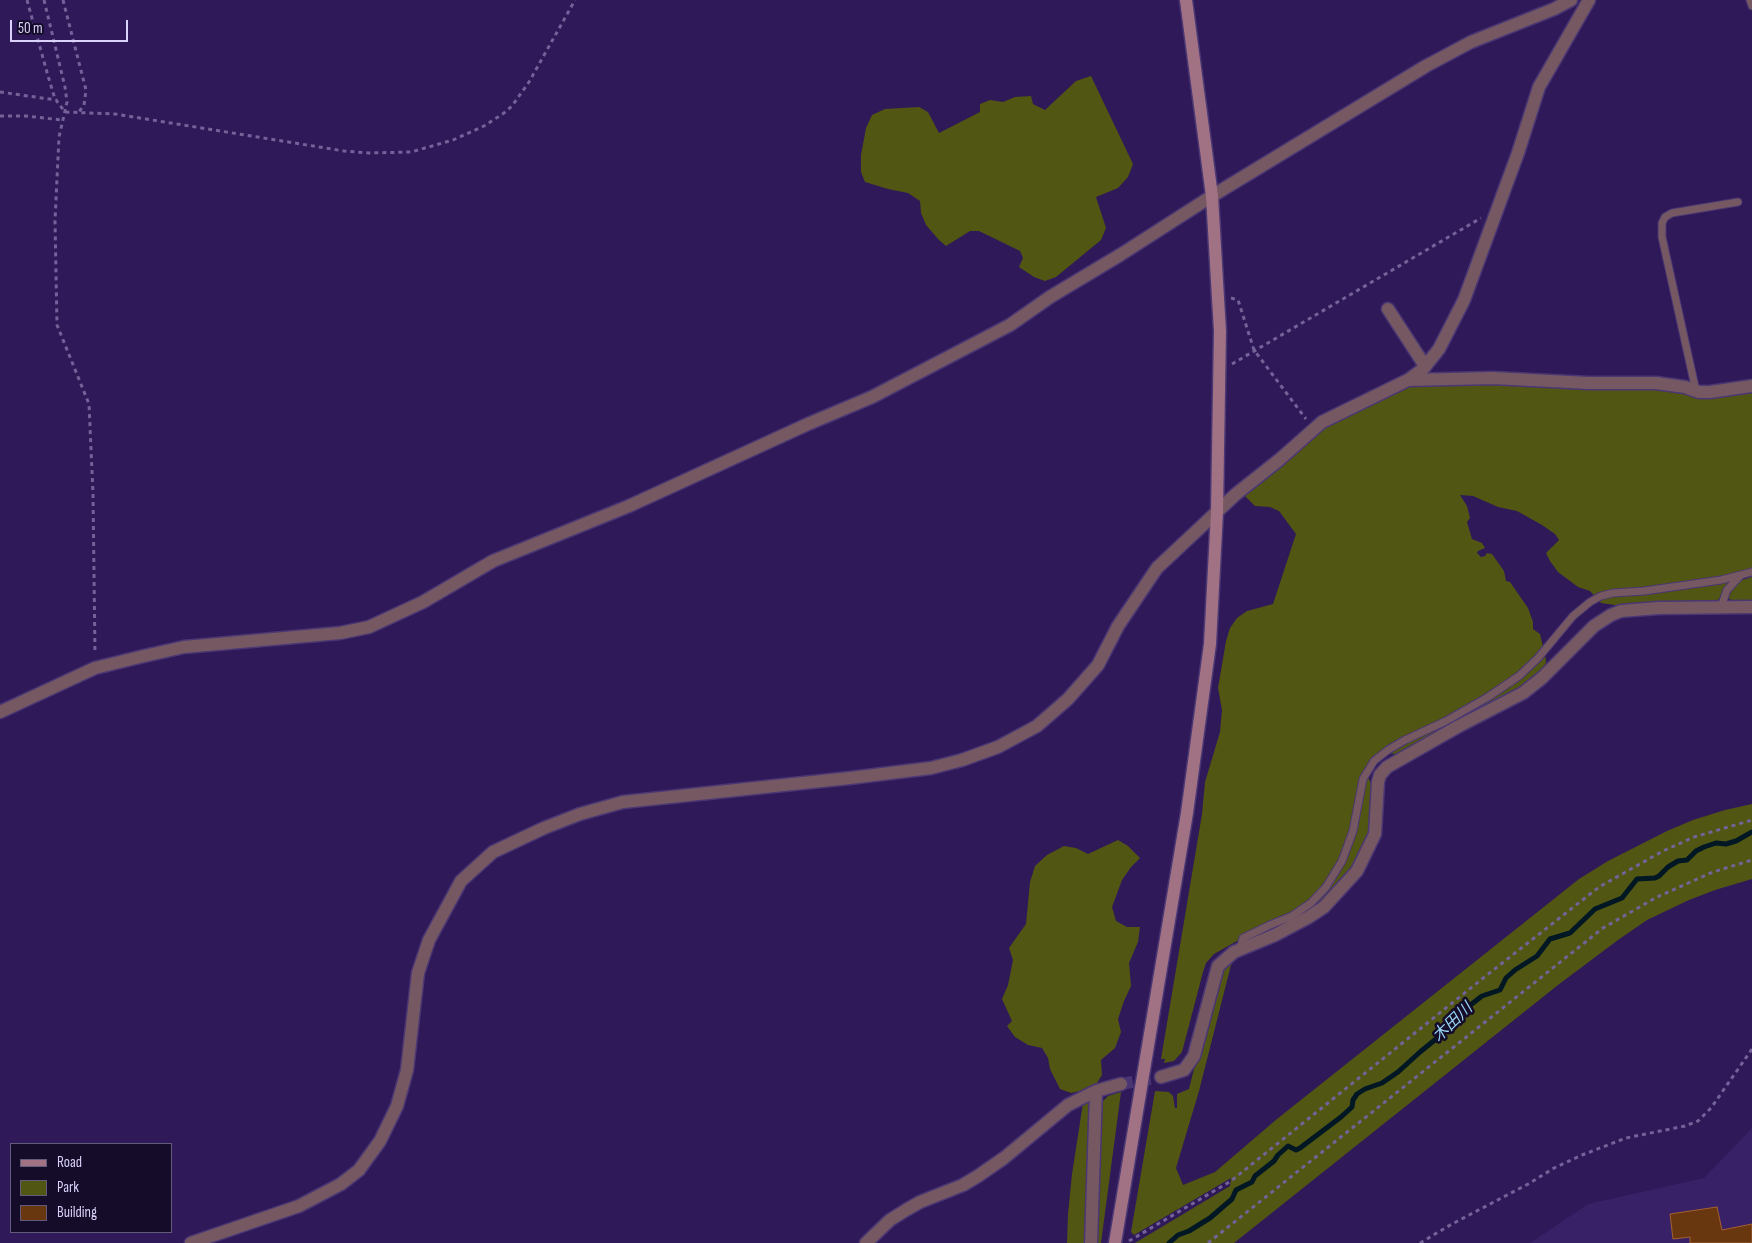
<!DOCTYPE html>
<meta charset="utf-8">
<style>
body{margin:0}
#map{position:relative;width:1752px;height:1243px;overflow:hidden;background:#2f1959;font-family:"Sofia Sans Condensed",sans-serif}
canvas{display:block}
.legend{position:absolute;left:10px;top:1143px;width:162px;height:90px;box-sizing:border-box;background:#140c28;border:1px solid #635b7c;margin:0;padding:6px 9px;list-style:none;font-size:15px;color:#dad2fa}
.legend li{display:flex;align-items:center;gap:10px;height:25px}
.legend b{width:25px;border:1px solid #635b7c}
.scale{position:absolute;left:10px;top:20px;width:118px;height:22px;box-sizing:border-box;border:2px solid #dad2fa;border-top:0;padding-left:6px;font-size:15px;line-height:18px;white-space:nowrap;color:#dad2fa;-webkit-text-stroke:4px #140c28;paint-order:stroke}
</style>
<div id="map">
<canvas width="1752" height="1243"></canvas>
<ul class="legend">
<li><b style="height:6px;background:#a17184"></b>Road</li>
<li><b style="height:14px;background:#515613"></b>Park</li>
<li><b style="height:14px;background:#69370f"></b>Building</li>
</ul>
<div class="scale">50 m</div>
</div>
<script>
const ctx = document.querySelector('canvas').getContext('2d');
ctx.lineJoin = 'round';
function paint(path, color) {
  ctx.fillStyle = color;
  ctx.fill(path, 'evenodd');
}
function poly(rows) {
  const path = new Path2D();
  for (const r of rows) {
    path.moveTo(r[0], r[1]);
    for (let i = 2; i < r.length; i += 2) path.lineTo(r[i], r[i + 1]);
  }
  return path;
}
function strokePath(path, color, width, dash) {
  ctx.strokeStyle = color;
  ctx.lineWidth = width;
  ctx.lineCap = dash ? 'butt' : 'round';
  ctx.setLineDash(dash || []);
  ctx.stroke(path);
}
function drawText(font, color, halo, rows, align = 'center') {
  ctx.font = font + ' "Sofia Sans Condensed","Noto Sans JP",sans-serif';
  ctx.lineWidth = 5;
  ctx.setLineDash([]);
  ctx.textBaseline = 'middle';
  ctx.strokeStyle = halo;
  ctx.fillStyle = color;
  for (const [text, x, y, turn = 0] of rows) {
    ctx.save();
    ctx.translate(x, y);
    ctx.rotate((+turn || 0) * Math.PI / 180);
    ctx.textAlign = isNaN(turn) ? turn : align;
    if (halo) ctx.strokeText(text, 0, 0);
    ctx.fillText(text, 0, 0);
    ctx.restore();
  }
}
const built = poly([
 [1752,1128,1752,1243,1530,1243,1588,1204,1704,1178]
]);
const green = poly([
 [1091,76,1133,164,1128,177,1118,188,1096,197,1106,228,1101,240,1056,277,1045,281,1034,277,1019,267,1023,258,1020,251,979,231,970,231,946,246,939,240,926,225,921,213,920,201,908,193,888,189,865,182,861,172,861,155,866,128,872,115,885,109,919,107,928,112,939,133,980,112,980,104,990,100,1003,102,1015,97,1031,96,1033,104,1045,110,1076,81],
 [1428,382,1752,388,1752,569,1705,585,1718,585,1730,581,1717,602,1687,601,1646,603,1628,607,1601,603,1590,591,1578,587,1558,572,1550,561,1546,553,1559,540,1555,534,1542,525,1517,511,1498,507,1473,496,1460,495,1467,506,1470,518,1467,522,1472,539,1482,543,1485,548,1478,551,1477,553,1481,557,1485,556,1487,553,1492,554,1504,571,1506,581,1510,582,1528,608,1533,622,1533,629,1540,634,1546,660,1545,671,1541,682,1429,736,1409,756,1382,752,1373,756,1369,764,1368,777,1374,790,1375,818,1357,875,1351,887,1330,911,1318,918,1248,941,1237,941,1214,954,1206,963,1203,972,1182,1052,1174,1061,1164,1063,1165,1059,1161,1059,1202,814,1205,782,1220,732,1222,710,1218,688,1226,641,1230,628,1237,618,1247,611,1273,604,1296,534,1279,511,1270,507,1255,506,1245,496,1311,433,1409,385],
 [1752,577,1752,600,1733,601,1728,598,1735,585,1742,580],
 [1752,804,1752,879,1715,890,1689,900,1647,920,1618,940,1558,985,1234,1243,1135,1243,1230,1186,1231,1178,1134,1235,1131,1232,1155,1091,1169,1092,1173,1096,1175,1108,1177,1108,1177,1094,1189,1089,1194,1069,1198,1062,1220,974,1226,964,1238,956,1231,965,1199,1091,1176,1168,1183,1185,1215,1172,1277,1119,1579,879,1608,861,1667,831,1693,820,1725,810],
 [1118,840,1128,846,1140,858,1131,867,1122,880,1112,907,1116,921,1127,927,1140,927,1138,942,1129,963,1131,986,1124,1001,1118,1019,1121,1032,1115,1048,1101,1060,1102,1075,1097,1083,1080,1091,1071,1093,1060,1089,1050,1069,1048,1058,1042,1048,1028,1045,1015,1037,1007,1026,1012,1021,1002,999,1008,985,1013,960,1009,948,1026,924,1030,882,1035,866,1047,855,1064,846,1076,848,1088,854],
 [1121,1092,1101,1243,1095,1243,1100,1109,1103,1101,1108,1096],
 [1091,1099,1087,1169,1085,1243,1067,1243,1068,1214,1072,1174,1083,1103]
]);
const stream = poly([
 [1169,1243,1178,1235,1189,1231,1210,1218,1232,1199,1236,1190,1252,1182,1255,1176,1274,1161,1278,1155,1288,1146,1296,1150,1300,1148,1341,1117,1352,1107,1353,1100,1357,1094,1365,1089,1382,1083,1398,1072,1420,1052,1457,1022,1455,1017,1482,996,1500,990,1506,978,1515,970,1537,956,1550,939,1570,933,1595,909,1622,898,1637,879,1655,878,1659,876,1668,867,1678,861,1687,860,1696,851,1704,847,1716,843,1726,844,1736,841,1752,832]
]);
const building = poly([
 [1717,1207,1722,1230,1752,1224,1752,1243,1690,1243,1690,1237,1673,1239,1670,1214,1717,1207]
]);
const streetTunnel = poly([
 [1121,1084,1161,1077]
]);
const path = poly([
 [27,0,48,76,55,99],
 [44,0,65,87,67,102,59,137,55,221,57,325,89,404,93,494,95,654],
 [63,0,86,90,84,105,79,112],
 [0,92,56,100,65,112,115,114,344,151,369,153,411,152,453,140,484,126,504,113,512,106,529,82,575,0],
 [0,116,26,116,62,120],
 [1231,298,1238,300,1254,350,1306,419],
 [1232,364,1481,218],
 [1129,1241,1231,1181,1482,979,1599,887,1663,851,1694,837,1752,820],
 [1208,1243,1603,928,1657,897,1713,872,1752,860],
 [1420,1243,1452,1224,1530,1183,1554,1168,1582,1155,1626,1138,1685,1126,1698,1121,1711,1108,1752,1049]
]);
const lane = poly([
 [1750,0,1752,6],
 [1696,391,1662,237,1662,223,1665,217,1672,213,1738,202],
 [1721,607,1727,590,1740,576],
 [1240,949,1243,938,1270,925,1292,916,1311,903,1326,887,1342,861,1353,831,1363,779,1374,761,1388,750,1405,740,1446,721,1488,697,1519,676,1538,658,1573,616,1590,602,1601,596,1613,593,1644,591,1721,580,1752,572]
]);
const street = poly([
 [1388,309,1425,366],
 [1408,380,1493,378,1588,383,1656,383,1685,387,1699,392,1710,392,1752,386],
 [0,712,95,668,144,656,184,647,340,633,369,627,423,602,493,561,629,506,808,424,872,397,1010,325,1050,297,1120,255,1212,196,1426,66,1471,42,1554,9,1571,0],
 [1161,1077,1184,1070,1194,1056,1218,966,1234,952,1275,935,1309,917,1324,907,1357,871,1375,834,1378,782,1380,775,1387,767,1459,726,1523,693,1542,678,1594,626,1611,615,1621,611,1658,608,1752,607],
 [191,1243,299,1206,341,1184,359,1170,380,1141,397,1106,407,1070,418,973,429,940,461,881,493,852,544,828,580,814,623,802,850,778,931,768,962,760,998,747,1037,726,1068,699,1098,665,1118,626,1157,568,1205,523,1236,494,1279,460,1322,422,1408,380,1423,369,1439,349,1464,300,1518,153,1539,87,1589,0],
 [866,1243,890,1220,906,1210,920,1202,963,1185,978,1176,1004,1158,1068,1105,1096,1091,1121,1084],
 [1091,1243,1096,1091]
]);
const secondary = poly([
 [1115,1243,1187,813,1210,644,1217,512,1220,331,1218,298,1212,196,1186,0]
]);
const waterNames = [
 ["木田川",1453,1023,-44]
];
paint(built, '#382167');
paint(green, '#515613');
strokePath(stream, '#011723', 5);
paint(building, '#69370f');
strokePath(building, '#a5602f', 1);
strokePath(streetTunnel, '#493571', 12, [12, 6]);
strokePath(lane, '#4a3773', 9);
strokePath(street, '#4a3773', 15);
strokePath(secondary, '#4a3773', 15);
strokePath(path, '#736399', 3, [4, 4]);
strokePath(lane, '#765863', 7);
strokePath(street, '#765863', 12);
strokePath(secondary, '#a17184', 12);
drawText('italic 16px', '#99d4f5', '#140c28', waterNames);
</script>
